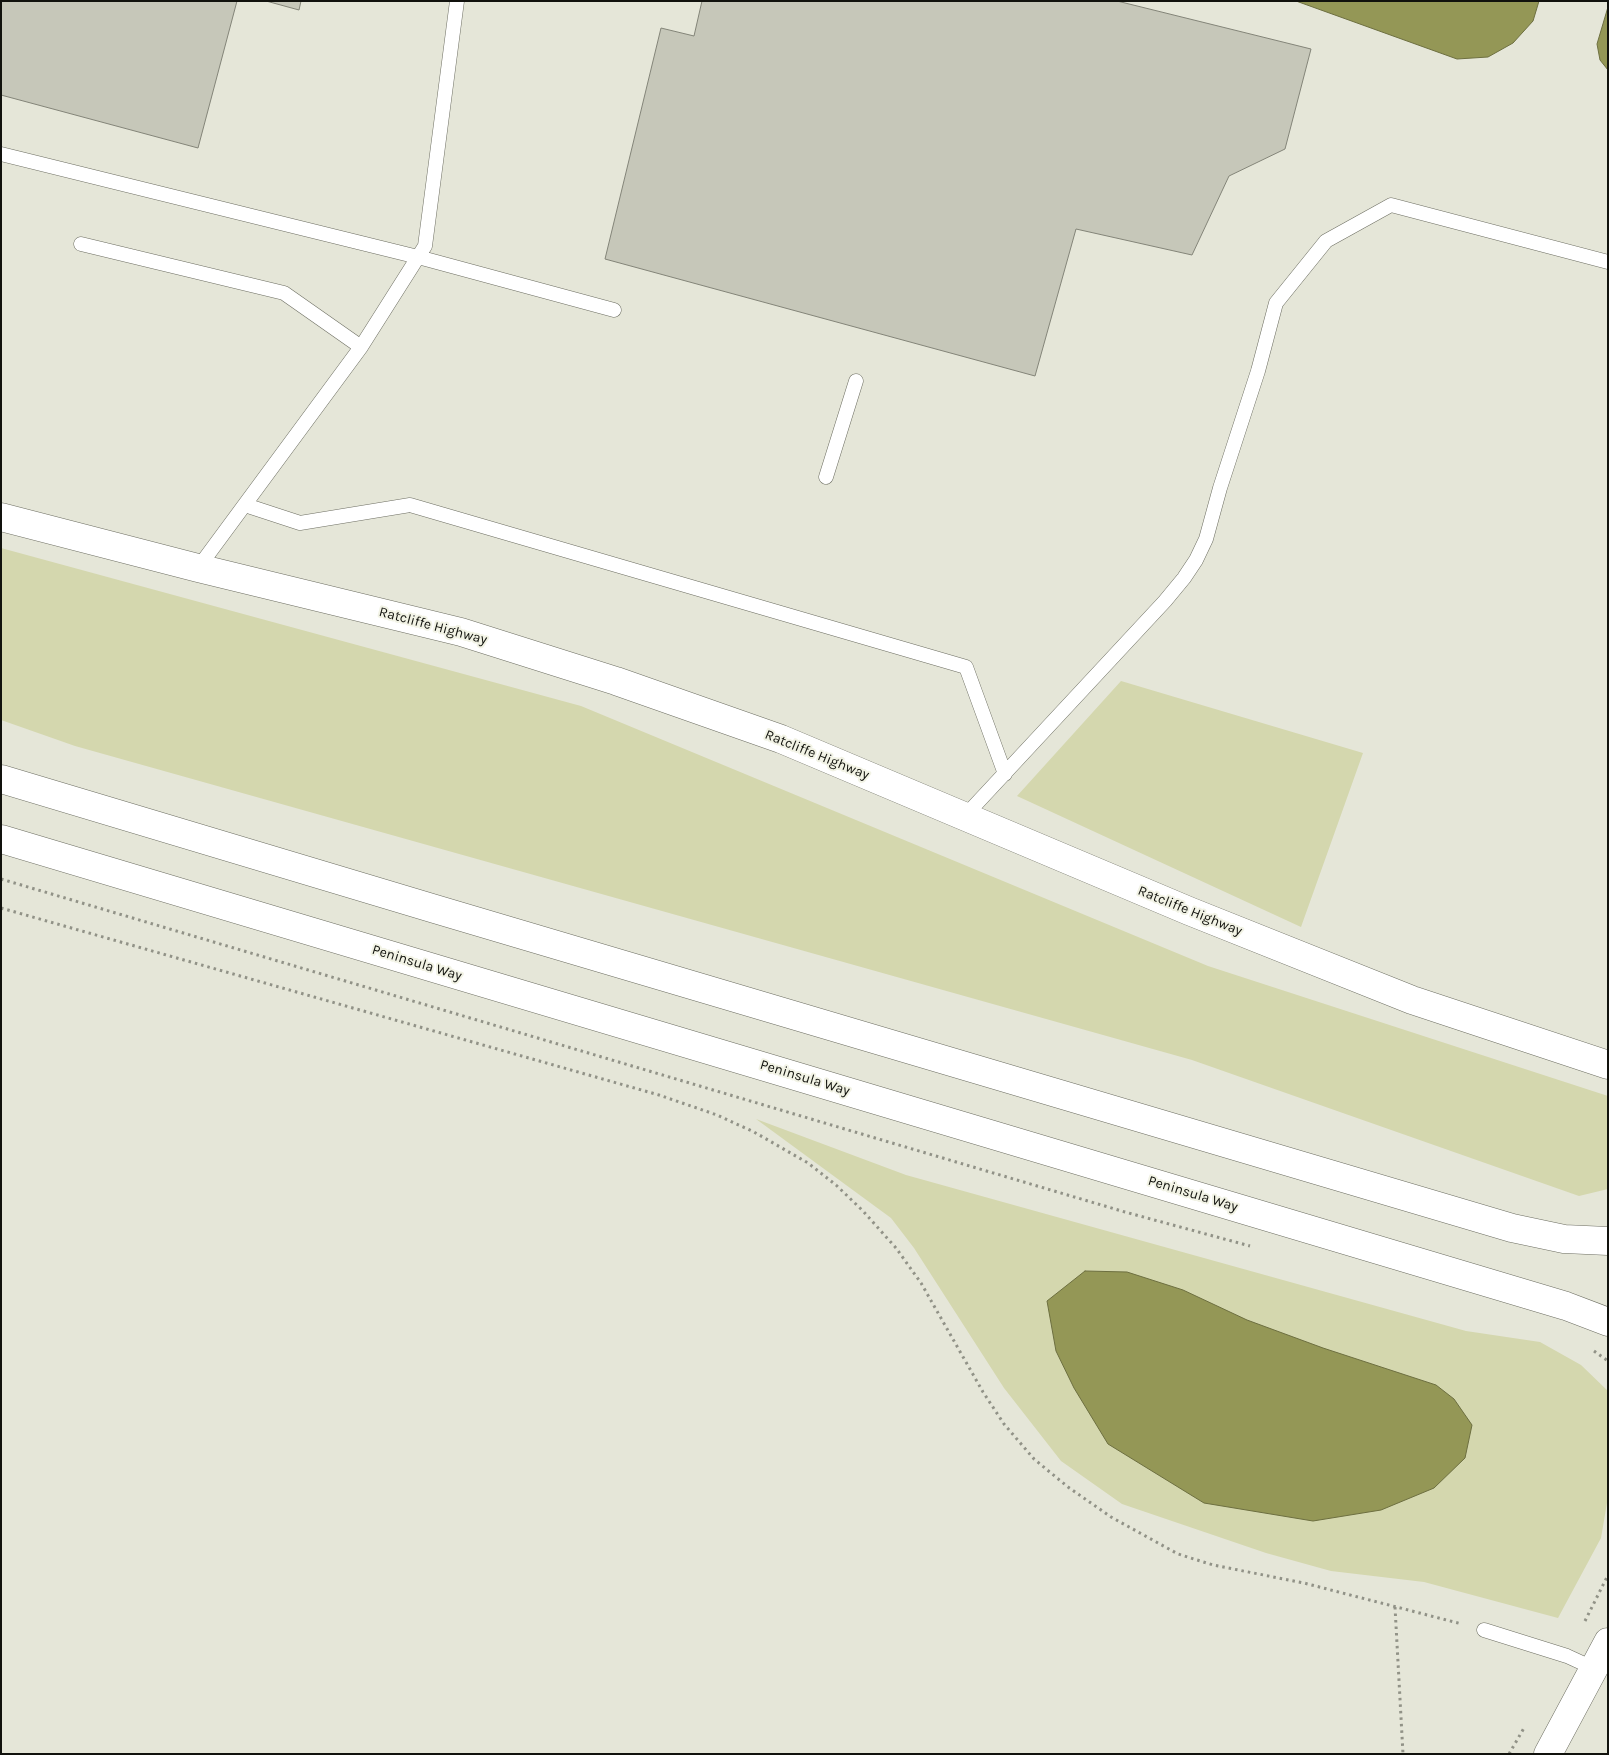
<!DOCTYPE html>
<style>
body{margin:0}
#map{position:relative;width:1609px;height:1755px;overflow:hidden;background:#e5e6d8;font-family:Karla,sans-serif}
canvas{display:block}
.frame{position:absolute;inset:0;border:2px solid #11120d;pointer-events:none}
</style>
<div id="map">
<canvas width="1609" height="1755"></canvas>
<div class="frame"></div>
</div>
<script>
const ctx = document.querySelector('canvas').getContext('2d');
ctx.lineJoin = 'round';
function paint(path, color) {
  ctx.fillStyle = color;
  ctx.fill(path, 'evenodd');
}
function poly(rows) {
  const path = new Path2D();
  for (const r of rows) {
    path.moveTo(r[0], r[1]);
    for (let i = 2; i < r.length; i += 2) path.lineTo(r[i], r[i + 1]);
  }
  return path;
}
function strokePath(path, color, width, dash) {
  ctx.strokeStyle = color;
  ctx.lineWidth = width;
  ctx.lineCap = dash ? 'butt' : 'round';
  ctx.setLineDash(dash || []);
  ctx.stroke(path);
}
function drawText(font, color, halo, rows, align = 'center') {
  ctx.font = font + ' Karla,sans-serif';
  ctx.lineWidth = 4;
  ctx.setLineDash([]);
  ctx.textBaseline = 'middle';
  ctx.strokeStyle = halo;
  ctx.fillStyle = color;
  for (const [text, x, y, turn = 0] of rows) {
    ctx.save();
    ctx.translate(x, y);
    ctx.rotate((+turn || 0) * Math.PI / 180);
    ctx.textAlign = isNaN(turn) ? turn : align;
    if (halo) ctx.strokeText(text, 0, 0);
    ctx.fillText(text, 0, 0);
    ctx.restore();
  }
}
const green = poly([
 [1,548,581,706,1208,966,1608,1096,1608,1189,1579,1196,1192,1060,75,746,1,720],
 [1121,681,1363,753,1301,927,1017,796],
 [756,1119,906,1175,1466,1331,1540,1342,1581,1365,1608,1391,1608,1497,1601,1538,1558,1618,1424,1582,1331,1571,1266,1553,1122,1504,1061,1461,1004,1388,914,1248,891,1218]
]);
const water = poly([
 [1296,1,1539,1,1533,21,1513,43,1488,57,1457,59,1296,1],
 [1608,7,1608,70,1600,60,1597,44,1608,7],
 [1085,1271,1127,1272,1183,1290,1247,1320,1323,1348,1436,1385,1454,1399,1472,1425,1465,1458,1434,1488,1381,1510,1313,1521,1204,1503,1108,1444,1074,1388,1056,1351,1047,1301,1085,1271]
]);
const building = poly([
 [1,1,237,1,198,148,1,95,1,1],
 [266,1,301,1,299,10,266,1],
 [702,1,1117,1,1311,49,1285,149,1229,176,1192,255,1076,229,1035,376,605,259,661,28,694,36,702,1]
]);
const path = poly([
 [1,879,1125,1212,1250,1246],
 [1,908,659,1095,717,1115,754,1132,808,1163,836,1185,863,1211,896,1248,921,1283,983,1392,1004,1424,1034,1459,1068,1487,1111,1517,1178,1554,1213,1565,1304,1583,1462,1624],
 [1594,1351,1608,1361],
 [1395,1607,1403,1754],
 [1585,1621,1608,1575],
 [1509,1754,1524,1728]
]);
const lane = poly([
 [1,154,418,257,614,310],
 [81,244,284,293,361,347],
 [826,477,856,381],
 [245,505,300,523,410,505,966,667,1005,774],
 [198,568,361,347,425,246,457,1],
 [965,816,1165,601,1184,578,1196,560,1206,539,1220,488,1258,371,1276,303,1326,241,1391,205,1608,262],
 [1484,1630,1567,1656,1593,1668]
]);
const street = poly([
 [1,517,198,568,461,632,616,681,781,739,1189,911,1412,1000,1608,1065]
]);
const secondary = poly([
 [1548,1754,1608,1642]
]);
const primary = poly([
 [1,779,435,909,1512,1228,1564,1239,1608,1241],
 [1,839,1566,1306,1608,1322]
]);
const streetNames = [
 ["Ratcliffe Highway",433,626,15],
 ["Ratcliffe Highway",817,755,22],
 ["Ratcliffe Highway",1190,911,22],
 ["Peninsula Way",417,963,17],
 ["Peninsula Way",805,1078,17],
 ["Peninsula Way",1193,1194,17]
];
paint(green, '#d4d7ae');
paint(water, '#949756');
strokePath(water, '#6d6f40', 1);
paint(building, '#c6c7b9');
strokePath(building, '#838478', 1);
strokePath(lane, '#6d6e62', 15);
strokePath(street, '#6d6e62', 29);
strokePath(secondary, '#6d6e62', 29);
strokePath(primary, '#6d6e62', 29);
strokePath(path, '#919287', 3, [2.5, 4]);
strokePath(lane, '#fff', 14);
strokePath(street, '#fff', 28);
strokePath(secondary, '#fff', 28);
strokePath(primary, '#fff', 28);
drawText('14px', '#11120d', '#f2f3e5', streetNames);
</script>
